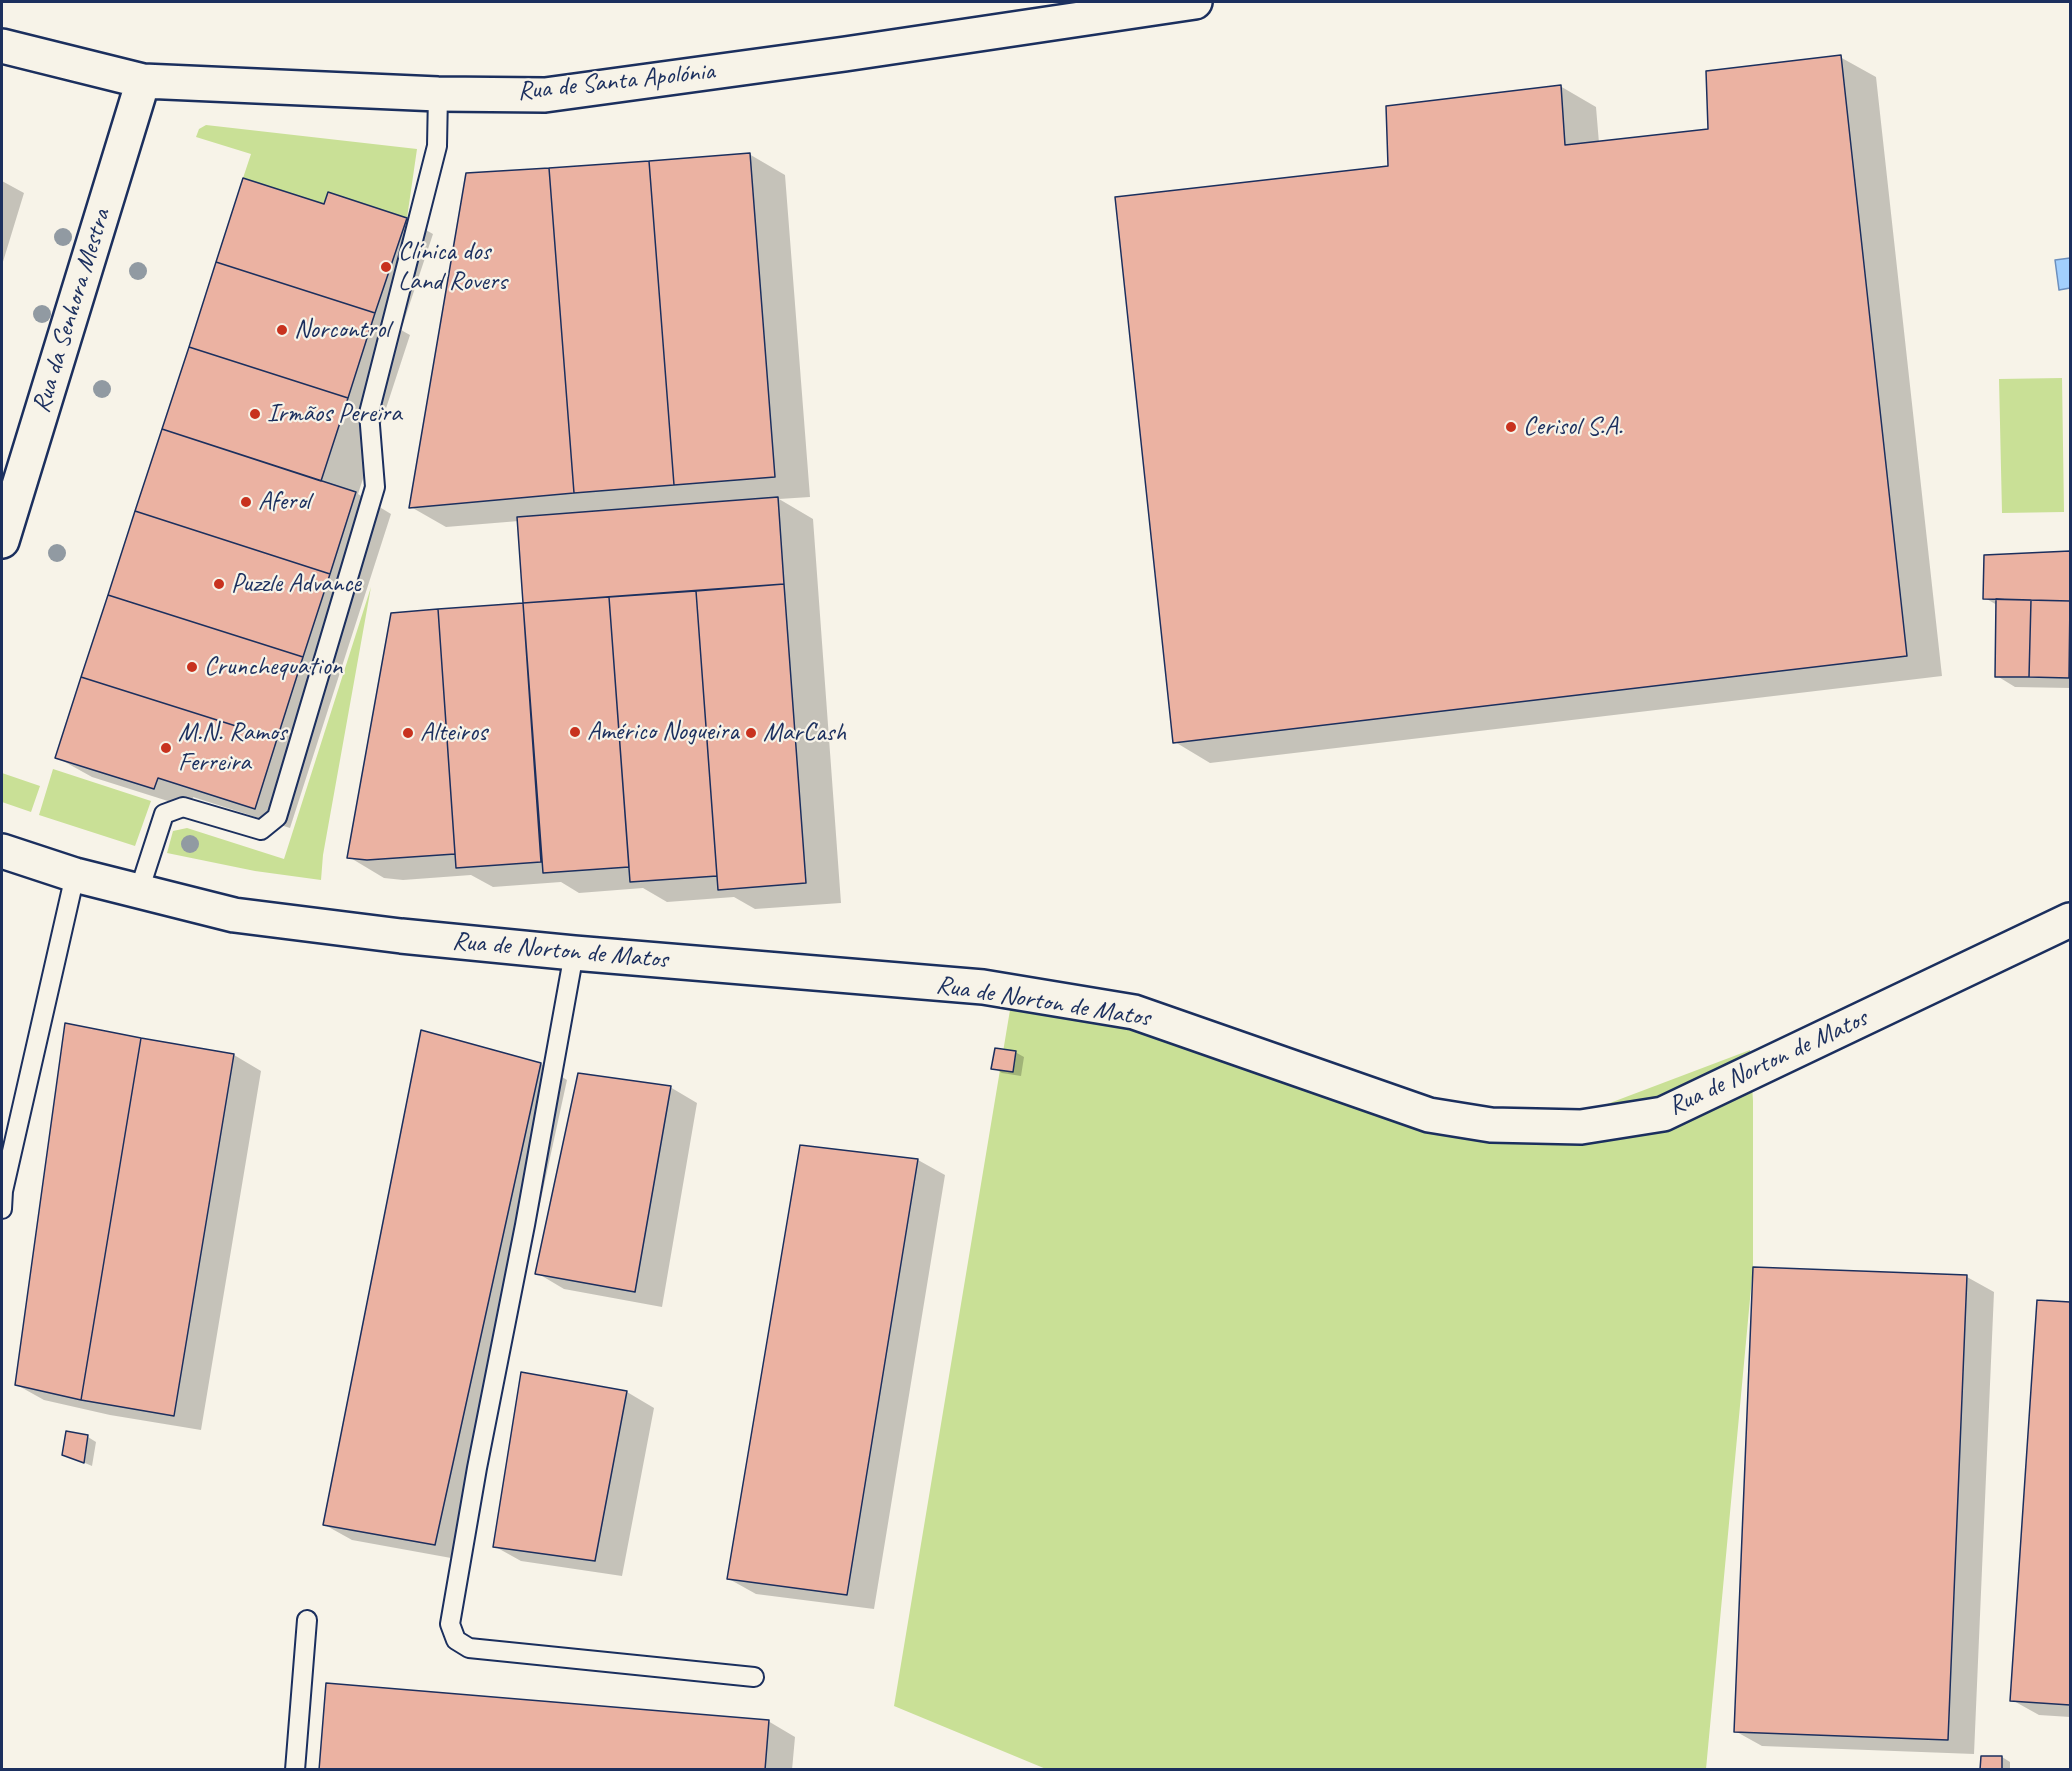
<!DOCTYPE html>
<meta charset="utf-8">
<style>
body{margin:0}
#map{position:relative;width:2072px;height:1771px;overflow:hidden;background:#f7f3e8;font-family:Caveat,sans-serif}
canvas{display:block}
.frame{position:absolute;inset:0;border:3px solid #1b2f5e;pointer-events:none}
</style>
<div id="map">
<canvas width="2072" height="1771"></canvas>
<div class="frame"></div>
</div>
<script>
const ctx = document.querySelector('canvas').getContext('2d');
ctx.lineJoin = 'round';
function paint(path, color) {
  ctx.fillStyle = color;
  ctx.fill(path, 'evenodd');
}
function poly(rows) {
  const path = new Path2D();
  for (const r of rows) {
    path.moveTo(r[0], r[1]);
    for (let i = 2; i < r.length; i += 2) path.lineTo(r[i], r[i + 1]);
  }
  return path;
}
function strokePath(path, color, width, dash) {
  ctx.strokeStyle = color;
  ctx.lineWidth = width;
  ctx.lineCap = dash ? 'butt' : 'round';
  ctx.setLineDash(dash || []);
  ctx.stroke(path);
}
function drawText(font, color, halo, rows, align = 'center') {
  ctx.font = font + ' Caveat,sans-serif';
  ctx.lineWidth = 4.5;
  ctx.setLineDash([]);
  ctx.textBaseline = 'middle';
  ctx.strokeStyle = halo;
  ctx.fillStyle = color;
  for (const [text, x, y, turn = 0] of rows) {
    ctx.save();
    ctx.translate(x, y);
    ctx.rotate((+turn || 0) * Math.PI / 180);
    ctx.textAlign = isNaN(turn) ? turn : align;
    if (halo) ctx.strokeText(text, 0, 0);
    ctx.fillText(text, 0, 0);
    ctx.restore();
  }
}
const green = poly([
 [206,125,417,149,407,218,328,192,324,204,243,178,251,154,196,137,199,129],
 [2062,378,2064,512,2002,513,1999,379],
 [371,587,323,855,321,880,255,871,167,853,173,831,187,828,284,859],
 [53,769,151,801,135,846,39,815],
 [2,773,40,786,31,812,2,802],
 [1011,1004,1115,1013,1447,1111,1557,1123,1750,1050,1753,1101,1753,1267,1706,1769,1046,1769,894,1706]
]);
const water = poly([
 [2070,258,2070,288,2059,290,2055,260,2070,258]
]);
const shadow = poly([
 [1840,57,1876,77,1942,676,1210,763,1175,742,1390,168,1560,86,1596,107,1599,143,1710,131],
 [749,154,785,175,810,497,779,499,813,519,841,903,755,909,734,897,667,902,643,888,579,893,561,882,493,887,471,875,403,880,384,878,349,857,392,614,525,605,519,521,446,527,411,507],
 [2,181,24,193,2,265],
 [406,219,433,234,401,330,410,335,358,494,391,514,290,828,193,797,190,808,92,777,56,757],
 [2070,552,2070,688,2015,687,1997,676,1997,605,1985,598,1986,557],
 [66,1025,234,1055,261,1071,201,1430,110,1415,44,1400,17,1385],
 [1015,1052,1024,1057,1021,1076,1002,1073,993,1068],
 [541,1064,567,1080,462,1560,352,1540,325,1525],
 [670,1087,697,1103,662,1307,564,1289,537,1273],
 [918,1160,945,1175,874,1609,756,1594,729,1579],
 [1967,1277,1994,1292,1974,1754,1762,1746,1735,1731],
 [2038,1302,2070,1304,2070,1717,2039,1715,2012,1700],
 [522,1374,627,1392,654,1408,622,1576,521,1561,494,1546],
 [67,1433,88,1437,96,1442,92,1466,64,1454],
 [768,1721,795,1737,792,1770,320,1770],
 [2002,1757,2010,1762,2010,1770,1982,1770]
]);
const building = poly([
 [1841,55,1907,656,1173,743,1115,197,1388,166,1386,106,1561,85,1565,145,1708,129,1706,71,1841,55],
 [750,153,775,477,674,485,649,161,750,153],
 [649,161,674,485,574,493,549,168,649,161],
 [549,168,574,493,409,508,466,173,549,168],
 [243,178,324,204,328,192,407,218,375,313,216,262,243,178],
 [216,262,375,313,348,398,189,347,216,262],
 [189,347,348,398,321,481,162,429,189,347],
 [162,429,356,492,330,574,135,511,162,429],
 [778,497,784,584,523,603,517,517,778,497],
 [135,511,330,574,303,657,108,595,135,511],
 [2070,551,2070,601,1983,599,1984,555,2070,551],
 [784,584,806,883,718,890,696,591,784,584],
 [696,591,717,876,630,882,609,597,696,591],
 [108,595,303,657,277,739,81,677,108,595],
 [609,597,629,867,543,873,523,603,609,597],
 [1996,599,2031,600,2029,677,1995,677,1996,599],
 [2031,600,2070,601,2069,678,2029,677,2031,600],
 [523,603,541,862,456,868,438,609,523,603],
 [438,609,455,854,367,860,347,858,391,613,438,609],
 [81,677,277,739,255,809,158,778,154,789,55,758,81,677],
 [65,1023,141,1038,81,1400,15,1385,65,1023],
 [421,1030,541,1063,435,1545,323,1525,421,1030],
 [141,1038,234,1054,174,1416,81,1400,141,1038],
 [995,1048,1016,1051,1013,1072,991,1069,995,1048],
 [578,1073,671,1086,635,1292,535,1274,578,1073],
 [800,1145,918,1159,847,1595,727,1579,800,1145],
 [1753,1267,1967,1275,1948,1740,1734,1732,1753,1267],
 [2037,1300,2070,1302,2070,1705,2010,1701,2037,1300],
 [521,1372,627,1391,595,1561,493,1547,521,1372],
 [66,1431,88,1435,84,1463,62,1455,66,1431],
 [326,1683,769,1720,765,1770,319,1770,326,1683],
 [1981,1756,2002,1756,2002,1770,1980,1770,1981,1756]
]);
const lane = poly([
 [139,891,164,814,183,807,261,830,277,817,375,487,369,413,437,146,438,94],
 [574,953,525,1225,477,1468,450,1624,456,1640,469,1648,754,1677],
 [2,1209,3,1191,75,875],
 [295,1770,307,1620]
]);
const street = poly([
 [2,46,143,81,438,94,545,95,845,54,1195,2],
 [2,541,143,81]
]);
const secondary = poly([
 [2,851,75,875,234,915,401,936,574,953,983,987,1134,1012,1429,1115,1491,1125,1581,1127,1663,1114,2070,920]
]);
const trees = [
 [63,237],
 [138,271],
 [42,314],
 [102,389],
 [57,553],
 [190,844]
];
const markers = [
 [386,267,6,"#c8321e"],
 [282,330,6,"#c8321e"],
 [255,414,6,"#c8321e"],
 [1511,427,6,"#c8321e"],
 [246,502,6,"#c8321e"],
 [219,584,6,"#c8321e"],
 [192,667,6,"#c8321e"],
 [575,732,6,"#c8321e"],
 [408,733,6,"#c8321e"],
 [751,733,6,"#c8321e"],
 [166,748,6,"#c8321e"]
];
const streetNames = [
 ["Rua de Santa Apolónia",616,82,-6],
 ["Rua da Senhora Mestra",72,311,-73],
 ["Rua de Norton de Matos",560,951,5],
 ["Rua de Norton de Matos",1043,1002,9],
 ["Rua de Norton de Matos",1768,1063,-25]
];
const poiNames = [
 ["Clínica dos",398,252],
 ["Land Rovers",398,282],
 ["Norcontrol",294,330],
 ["Irmãos Pereira",267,414],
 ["Cerisol S.A.",1523,427],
 ["Aferol",258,502],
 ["Puzzle Advance",231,584],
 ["Crunchequation",204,667],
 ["Américo Nogueira",587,732],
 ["M.N. Ramos",178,733],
 ["Ferreira",178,763],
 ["Alteiros",420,733],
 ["MarCash",763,733]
];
paint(green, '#c9e096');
paint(water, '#a2cffd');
strokePath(water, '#6c8fbd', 1.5);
paint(shadow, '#0003');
paint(building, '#ebb2a2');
strokePath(building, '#1b2f5e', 1.5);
strokePath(lane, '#1b2f5e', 22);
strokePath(street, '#1b2f5e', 38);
strokePath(secondary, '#1b2f5e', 38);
strokePath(lane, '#f7f3e8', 18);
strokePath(street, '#f7f3e8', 33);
strokePath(secondary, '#f7f3e8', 33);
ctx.fillStyle = '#919aa2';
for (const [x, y] of trees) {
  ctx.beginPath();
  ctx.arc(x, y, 9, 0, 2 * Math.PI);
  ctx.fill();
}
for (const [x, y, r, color] of markers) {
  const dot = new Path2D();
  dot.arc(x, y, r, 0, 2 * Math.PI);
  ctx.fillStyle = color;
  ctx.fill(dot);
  strokePath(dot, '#f7f3e8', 2);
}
drawText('26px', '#1b2f5e', '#f7f3e8', streetNames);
drawText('26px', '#1b2f5e', '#f7f3e8', poiNames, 'left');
</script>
